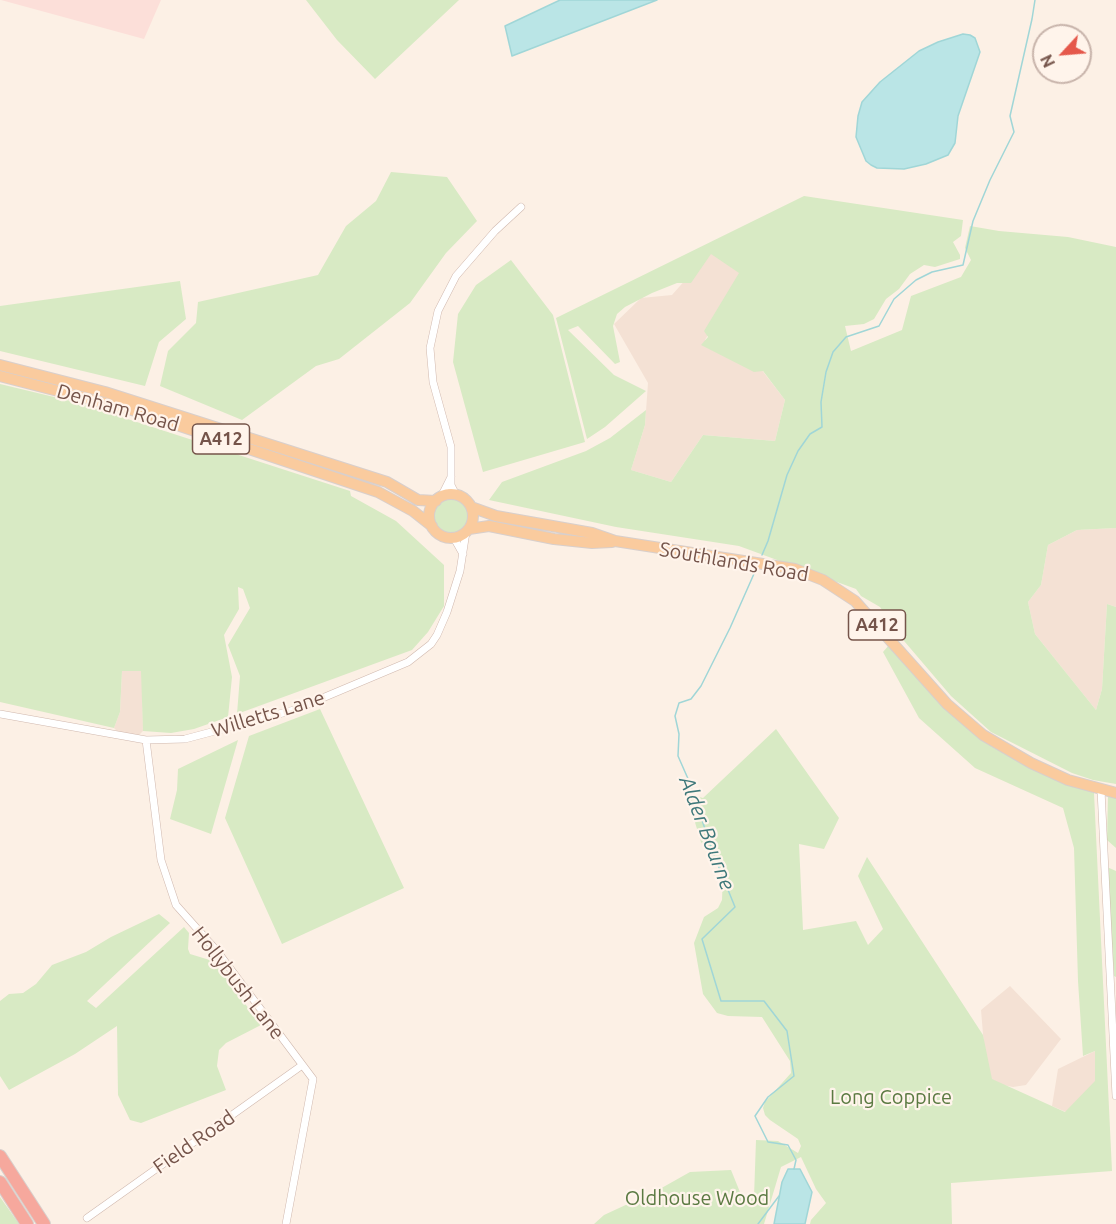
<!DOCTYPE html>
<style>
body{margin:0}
#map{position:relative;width:1116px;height:1224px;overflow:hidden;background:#fcf0e5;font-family:Ubuntu,sans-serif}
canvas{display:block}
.north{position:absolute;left:1032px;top:24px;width:60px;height:60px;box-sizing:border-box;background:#fff4eb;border:2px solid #c8b4ab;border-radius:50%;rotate:244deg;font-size:16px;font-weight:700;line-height:24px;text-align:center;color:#75544a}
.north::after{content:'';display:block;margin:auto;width:21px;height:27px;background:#e5584b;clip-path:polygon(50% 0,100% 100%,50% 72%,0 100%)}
</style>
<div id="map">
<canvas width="1116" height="1224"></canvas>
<div class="north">N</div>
</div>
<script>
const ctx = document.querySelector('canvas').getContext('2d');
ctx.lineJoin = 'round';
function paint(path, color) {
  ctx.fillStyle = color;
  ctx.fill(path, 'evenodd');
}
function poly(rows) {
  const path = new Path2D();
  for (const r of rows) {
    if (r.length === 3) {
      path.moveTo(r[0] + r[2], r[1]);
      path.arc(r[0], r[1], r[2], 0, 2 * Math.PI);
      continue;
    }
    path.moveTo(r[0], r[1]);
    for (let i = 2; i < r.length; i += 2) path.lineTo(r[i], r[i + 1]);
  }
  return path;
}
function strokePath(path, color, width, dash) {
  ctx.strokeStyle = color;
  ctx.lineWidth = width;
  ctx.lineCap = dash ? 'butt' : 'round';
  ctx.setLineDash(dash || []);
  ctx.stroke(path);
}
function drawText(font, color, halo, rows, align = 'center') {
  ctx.font = font + ' Ubuntu,sans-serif';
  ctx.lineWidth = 4.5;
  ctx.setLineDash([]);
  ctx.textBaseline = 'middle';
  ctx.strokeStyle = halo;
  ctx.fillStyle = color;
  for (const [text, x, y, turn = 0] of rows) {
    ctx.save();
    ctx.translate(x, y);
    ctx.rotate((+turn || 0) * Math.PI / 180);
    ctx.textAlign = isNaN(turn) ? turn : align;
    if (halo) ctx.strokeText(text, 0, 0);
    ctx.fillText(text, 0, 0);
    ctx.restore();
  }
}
const residential = poly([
 [710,252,743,275,705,340,761,369,785,400,775,441,703,435,671,482,631,470,645,425,648,383,614,324,641,298,672,295],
 [1116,528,1116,607,1107,604,1102,689,1096,710,1035,634,1028,602,1041,585,1048,545,1077,530],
 [122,671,142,671,143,731,139,735,118,732,114,728,120,712],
 [1010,986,1061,1039,1026,1085,1013,1087,987,1082,981,1010],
 [1095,1051,1106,1110,1066,1112,1052,1106,1058,1069]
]);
const commercial = poly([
 [1,0,161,0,144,39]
]);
const green = poly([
 [306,0,459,0,375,79,337,40],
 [391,172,447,177,477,221,446,253,410,303,339,359,316,366,242,420,160,386,168,351,196,323,198,302,318,275,346,226,376,201],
 [804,196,963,220,961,236,953,242,960,255,960,259,935,267,924,265,910,274,899,289,886,299,874,319,864,324,845,326,851,351,902,330,911,296,961,277,971,260,965,248,970,226,999,231,1068,237,1116,247,1116,528,1077,530,1048,545,1041,585,1028,602,1035,634,1096,710,1102,689,1107,604,1116,607,1116,784,1093,780,1072,773,991,732,951,696,899,635,880,607,861,596,856,589,739,546,616,527,489,500,502,482,586,451,610,438,646,410,645,425,631,470,671,482,703,435,775,441,785,400,763,371,754,372,701,345,708,337,704,331,739,273,711,254,691,283,677,283,652,293,625,307,617,314,613,326,620,362,615,364,578,326,568,330,614,375,646,391,605,427,587,439,556,318],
 [511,260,553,315,585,442,483,472,453,362,458,314,476,285],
 [180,281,186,319,159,342,145,386,0,351,0,306],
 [0,384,75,402,350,491,351,496,396,521,444,565,444,606,428,632,412,650,237,714,240,676,228,645,250,608,243,589,238,587,239,609,224,635,232,677,228,717,194,729,171,733,143,731,141,671,122,671,120,712,114,728,0,702],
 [451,516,17],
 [889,645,977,736,994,748,1035,768,1094,793,1112,1171,951,1183,952,1224,810,1224,811,1220,826,1203,816,1189,801,1157,781,1167,764,1224,594,1224,604,1215,658,1190,690,1172,731,1170,744,1202,754,1197,756,1140,778,1141,798,1153,801,1146,798,1139,770,1120,765,1115,763,1108,765,1102,791,1073,790,1061,762,1017,728,1016,717,1013,703,994,694,943,704,917,718,908,722,900,723,872,701,842,686,793,703,798,776,729,839,818,824,849,799,844,803,930,856,921,868,945,883,929,858,876,867,857,983,1035,992,1079,1065,1112,1095,1081,1095,1051,1083,1056,1078,981,1074,848,1063,808,975,768,919,718,883,652],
 [320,709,404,888,282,944,225,818,249,736],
 [238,740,211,834,170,819,177,790,178,769],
 [1108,795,1116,796,1116,848,1107,840],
 [1107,867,1116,871,1116,977,1114,976],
 [159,914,170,923,87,1001,96,1008,184,927,189,933,188,949,190,954,213,961,261,1025,226,1043,219,1050,217,1066,226,1090,141,1123,130,1120,118,1095,117,1026,75,1054,9,1090,0,1076,0,1001,9,994,23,993,36,984,52,965,86,952,111,937],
 [0,1197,19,1224,0,1224]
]);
const water = poly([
 [560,0,657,0,512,56,505,26,560,0],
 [963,34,970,35,975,38,980,52,958,116,955,143,948,155,926,164,904,169,877,168,871,165,866,161,856,137,858,116,862,102,880,82,919,51,938,42,963,34],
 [788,1169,800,1169,812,1192,805,1224,774,1224,782,1182,788,1169]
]);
const stream = poly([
 [762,555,768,541,787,475,798,451,810,434,822,427,821,402,826,372,833,352,846,337,879,326,894,299,916,280,932,272,963,265,973,221,990,180,1014,132,1010,116,1032,19,1035,0],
 [757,567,730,628,701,686,691,699,679,703,675,716,679,734,678,756,689,781,713,853,735,907,702,939,721,1001,764,1001,787,1031,794,1076,768,1097,755,1116,768,1142,788,1145,796,1160,794,1169],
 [758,1224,779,1196]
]);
const street = poly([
 [456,495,451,485,451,447,433,382,430,348,438,311,456,276,495,231,521,207],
 [441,497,451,477],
 [454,538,463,554],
 [0,714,146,740,185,739,294,710,408,662,431,644,437,635,447,612,460,571,466,532],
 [146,740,161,860,176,905,217,951,313,1079,286,1224],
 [1101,790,1116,1096],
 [87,1218,301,1066]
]);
const primary = poly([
 [0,365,105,392,387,482,418,500,436,501],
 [0,376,132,410,378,492,413,511,432,526],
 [451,516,22],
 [471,507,496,516,592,533,615,541,795,569,823,580,855,601,947,704,983,735,1031,763,1068,780,1116,793],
 [469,529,489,526,554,539,592,543,612,542]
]);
const highway = poly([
 [0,1156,44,1224],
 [0,1182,27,1224]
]);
const shields = [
 [221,439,57],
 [877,625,57]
];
const shieldNames = [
 ["A412",221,439],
 ["A412",877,625]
];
const streetNames = [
 ["Denham Road",118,408,16],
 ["Southlands Road",734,562,10],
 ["Willetts Lane",268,714,-17],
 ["Hollybush Lane",238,983,52],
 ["Field Road",194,1142,-35]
];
const parkNames = [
 ["Long Coppice",891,1097],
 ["Oldhouse Wood",697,1198]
];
const waterNames = [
 ["Alder Bourne",707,833,69]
];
paint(residential, '#f4e1d4');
paint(commercial, '#fcdfd9');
paint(green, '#d8eac4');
paint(water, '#bae5e6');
strokePath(water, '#a0d6d7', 1.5);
strokePath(stream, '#a0d6d7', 1.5);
strokePath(street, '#d0b8ae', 8);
strokePath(primary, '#d8cfcc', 12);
strokePath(highway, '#d8cfcc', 14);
strokePath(street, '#fff', 7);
strokePath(primary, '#facb9e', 10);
strokePath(highway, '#f6a89d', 12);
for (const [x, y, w] of shields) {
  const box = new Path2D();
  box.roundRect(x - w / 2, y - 15, w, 30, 4.5);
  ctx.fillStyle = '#fff4eb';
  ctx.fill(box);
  strokePath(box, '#75544a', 1.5);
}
drawText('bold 18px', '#75544a', null, shieldNames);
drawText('20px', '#75544a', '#fff4eb', streetNames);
drawText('20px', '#5b7a42', '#fff4eb', parkNames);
drawText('italic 21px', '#3e787a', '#fff4eb', waterNames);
</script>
